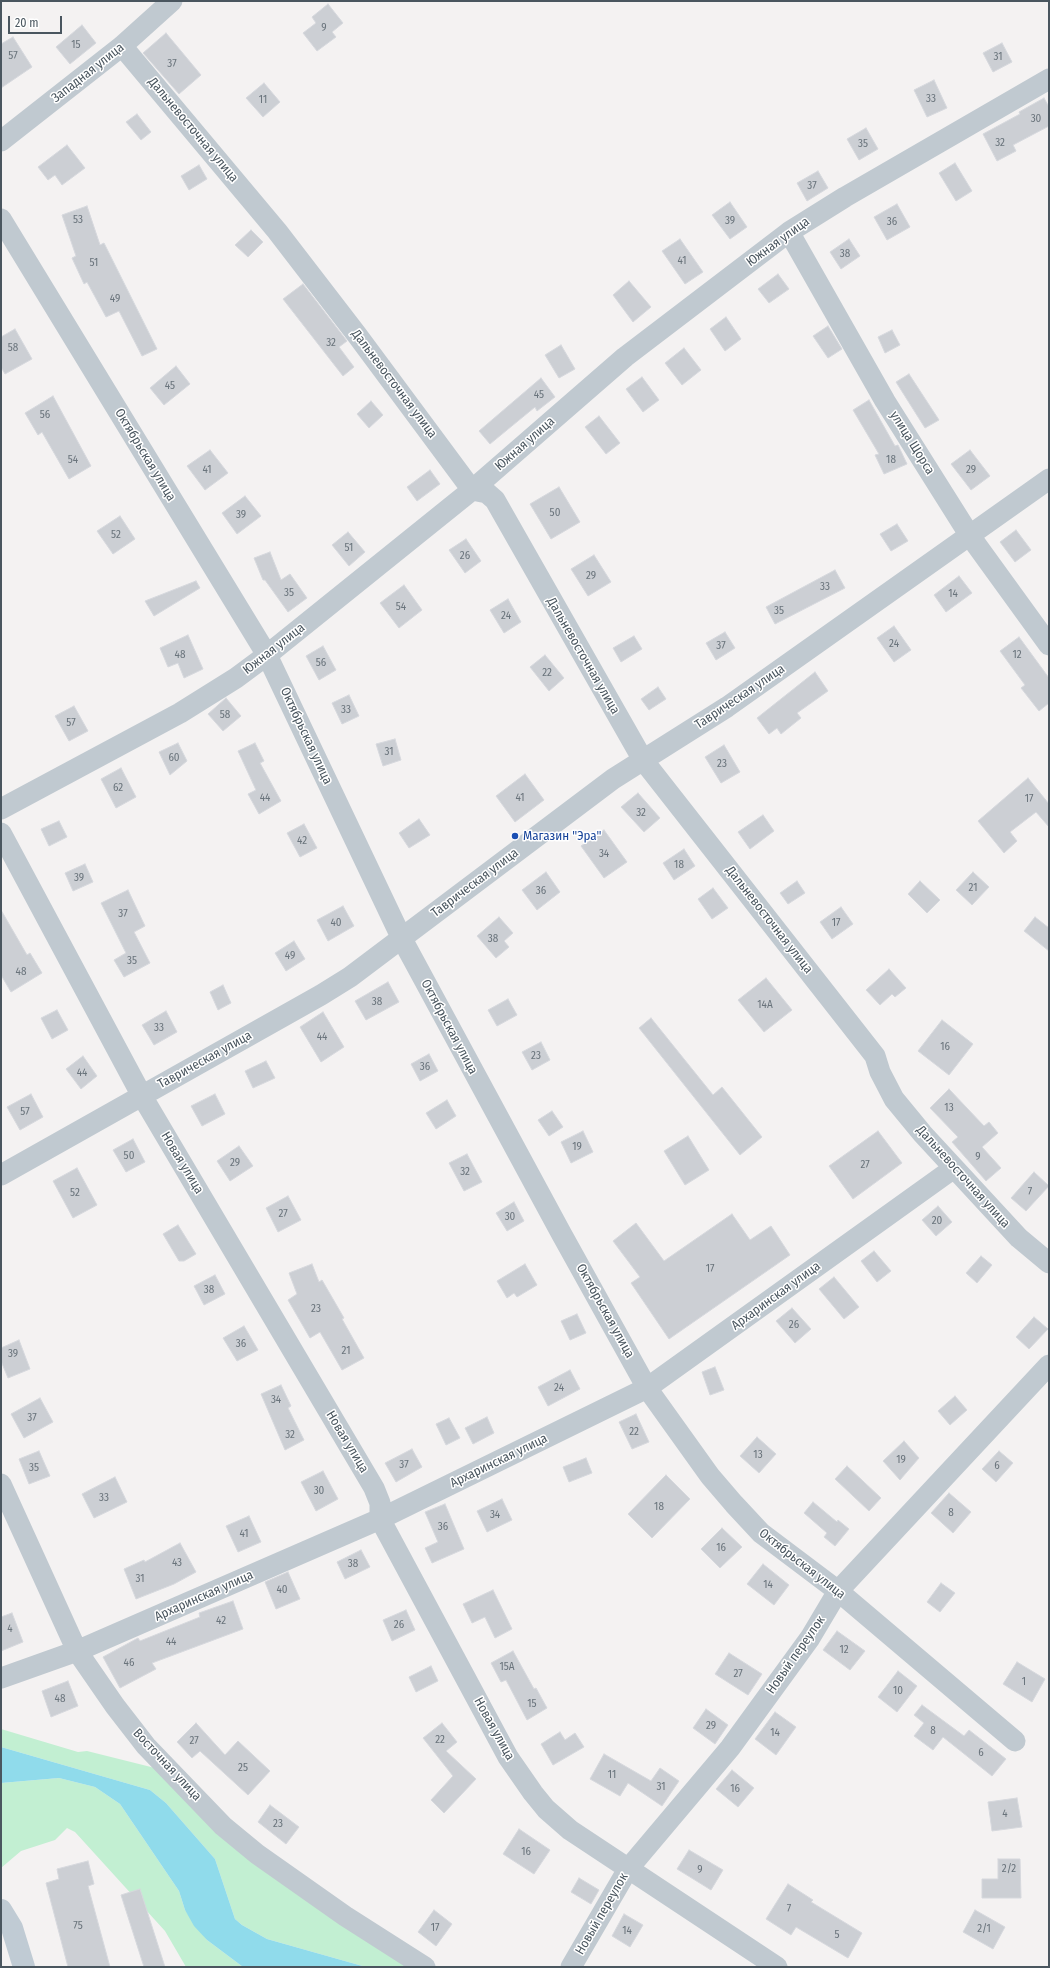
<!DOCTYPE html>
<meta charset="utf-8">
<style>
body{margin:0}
#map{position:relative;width:1050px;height:1968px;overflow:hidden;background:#f4f2f2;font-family:"Fira Sans Condensed",sans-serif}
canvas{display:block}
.frame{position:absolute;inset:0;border:2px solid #4a565f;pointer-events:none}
.scale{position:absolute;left:8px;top:16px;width:54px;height:18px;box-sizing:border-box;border:2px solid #4a565f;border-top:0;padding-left:5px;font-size:12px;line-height:14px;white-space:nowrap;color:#4a565f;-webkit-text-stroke:3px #fff;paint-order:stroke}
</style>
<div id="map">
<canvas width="1050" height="1968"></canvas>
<div class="frame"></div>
<div class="scale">20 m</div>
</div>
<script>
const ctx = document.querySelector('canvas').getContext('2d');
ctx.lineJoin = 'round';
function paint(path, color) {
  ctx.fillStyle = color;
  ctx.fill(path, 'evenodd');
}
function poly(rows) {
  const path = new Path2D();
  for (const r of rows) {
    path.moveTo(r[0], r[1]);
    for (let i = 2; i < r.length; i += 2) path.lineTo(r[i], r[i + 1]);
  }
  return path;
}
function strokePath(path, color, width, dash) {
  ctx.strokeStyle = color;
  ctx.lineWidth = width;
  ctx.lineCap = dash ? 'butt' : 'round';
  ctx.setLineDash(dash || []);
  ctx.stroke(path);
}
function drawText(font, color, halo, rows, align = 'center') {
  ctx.font = font + ' "Fira Sans Condensed",sans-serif';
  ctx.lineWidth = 3;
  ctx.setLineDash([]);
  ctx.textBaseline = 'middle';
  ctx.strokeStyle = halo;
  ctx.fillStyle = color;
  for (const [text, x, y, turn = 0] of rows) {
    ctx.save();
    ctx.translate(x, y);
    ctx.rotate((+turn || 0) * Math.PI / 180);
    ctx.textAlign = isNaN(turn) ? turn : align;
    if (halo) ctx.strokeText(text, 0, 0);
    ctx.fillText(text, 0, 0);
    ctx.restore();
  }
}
const green = poly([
 [1,1729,78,1752,87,1751,163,1770,414,1967,366,1967,267,1939,242,1925,235,1919,215,1859,166,1803,150,1790,1,1747],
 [59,1778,95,1787,120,1804,179,1891,185,1910,207,1940,243,1967,186,1967,165,1931,75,1832,67,1828,55,1840,21,1851,1,1868,1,1783]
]);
const water = poly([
 [1,1747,150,1790,166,1803,215,1859,235,1919,242,1925,267,1939,366,1967,243,1967,207,1940,194,1926,185,1910,179,1891,120,1804,95,1787,59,1778,1,1783]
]);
const building = poly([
 [328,4,343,23,332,32,336,37,317,51,303,33,316,23,312,17,328,4],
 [82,25,96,43,70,64,56,47,82,25],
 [166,33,201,75,179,94,143,53,166,33],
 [13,37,32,67,1,88,1,44,13,37],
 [1002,43,1012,62,993,72,983,53,1002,43],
 [934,80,947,108,927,117,914,90,934,80],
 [264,83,280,102,263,117,246,98,264,83],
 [1044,98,1049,107,1049,126,1013,145,1016,151,997,161,983,134,1020,114,1019,112,1044,98],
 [137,114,151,132,141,140,126,122,137,114],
 [866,128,878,149,859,160,847,139,866,128],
 [67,145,85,168,62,185,55,175,48,180,38,167,67,145],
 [955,163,972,191,956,201,939,173,955,163],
 [199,165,207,179,189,190,181,176,199,165],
 [818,171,828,188,807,201,797,183,818,171],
 [730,202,747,227,730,239,712,215,730,202],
 [897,204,910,227,887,240,874,217,897,204],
 [87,206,100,245,104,243,157,349,142,356,119,311,106,317,87,282,84,284,72,258,76,256,62,215,87,206],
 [251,230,263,242,248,257,235,245,251,230],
 [680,239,703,272,685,284,662,251,680,239],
 [849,239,860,256,841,269,830,252,849,239],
 [778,274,789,289,769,303,758,289,778,274],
 [629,281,651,307,633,322,613,295,629,281],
 [303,284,347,341,339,347,354,367,343,376,283,299,303,284],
 [726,317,741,339,725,351,710,329,726,317],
 [828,326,842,349,828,358,813,336,828,326],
 [15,329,32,359,5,374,1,367,1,337,15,329],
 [892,330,900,345,885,353,878,337,892,330],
 [561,345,575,369,559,378,545,355,561,345],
 [684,348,701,370,682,385,665,363,684,348],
 [176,366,190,384,164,405,150,388,176,366],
 [909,374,939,420,925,428,896,382,909,374],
 [642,377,659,400,643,412,626,389,642,377],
 [541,378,555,397,537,411,535,407,490,444,479,431,541,378],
 [53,396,91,466,69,479,42,432,38,435,25,413,53,396],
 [869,400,895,446,898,445,907,464,884,474,875,455,879,454,853,410,869,400],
 [371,401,383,415,369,428,357,414,371,401],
 [599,416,620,443,606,454,585,427,599,416],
 [210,450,228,473,205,490,187,466,210,450],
 [970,450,990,476,971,490,951,464,970,450],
 [430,470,440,484,417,501,407,487,430,470],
 [559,487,580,522,551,539,530,504,559,487],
 [245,496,261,516,237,534,222,513,245,496],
 [120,516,135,539,113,554,97,531,120,516],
 [897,524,908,541,891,551,880,534,897,524],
 [1016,530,1031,550,1015,562,1000,542,1016,530],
 [348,532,365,552,349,566,332,545,348,532],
 [466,539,481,561,465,573,449,550,466,539],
 [270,552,281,580,290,574,307,598,288,612,265,580,263,580,254,558,270,552],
 [594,555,611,582,588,596,571,569,594,555],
 [835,570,845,588,775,624,766,607,835,570],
 [959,576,972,593,946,612,934,595,959,576],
 [196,581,200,588,154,616,145,601,196,581],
 [404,585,422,610,399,628,380,603,404,585],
 [508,599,521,622,504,633,490,610,508,599],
 [894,626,911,650,894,662,877,638,894,626],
 [725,632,735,648,716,660,706,643,725,632],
 [188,635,203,669,184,678,178,663,168,667,160,648,188,635],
 [634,636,642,649,621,662,613,648,634,636],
 [1019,637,1049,678,1049,703,1039,711,1021,688,1025,685,1000,651,1019,637],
 [323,646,336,670,319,680,306,656,323,646],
 [545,655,564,678,549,691,530,667,545,655],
 [815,672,828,691,797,713,801,718,781,734,777,728,769,734,757,718,815,672],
 [658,687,666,699,649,710,641,699,658,687],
 [349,695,359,716,342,724,332,703,349,695],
 [226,698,241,716,223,731,208,714,226,698],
 [74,706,88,731,69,741,55,716,74,706],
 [395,739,401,760,383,766,376,744,395,739],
 [178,743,187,761,170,775,159,752,178,743],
 [255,743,264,761,260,763,281,801,259,814,248,794,256,790,238,751,255,743],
 [724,745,740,772,721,783,705,757,724,745],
 [121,768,136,797,116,808,101,779,121,768],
 [525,774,544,800,515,822,496,796,525,774],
 [1028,778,1049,804,1049,827,1036,812,1010,832,1017,841,1004,853,978,821,1028,778],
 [638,793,660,818,644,832,621,807,638,793],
 [763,815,774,831,750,849,738,832,763,815],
 [419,819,430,835,409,848,399,833,419,819],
 [59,821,67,837,49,846,41,829,59,821],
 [304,824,317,848,300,857,287,833,304,824],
 [604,830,627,862,604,878,581,846,604,830],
 [684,849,695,866,674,880,663,863,684,849],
 [85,864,93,882,73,891,65,873,85,864],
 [546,872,560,892,537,910,522,890,546,872],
 [973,872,989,887,972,905,956,890,973,872],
 [797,881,805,893,788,904,780,893,797,881],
 [920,881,940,900,927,913,908,894,920,881],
 [713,888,728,908,712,919,698,899,713,888],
 [128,890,145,926,134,932,150,963,124,977,114,960,126,953,101,903,128,890],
 [343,906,354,926,328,941,317,920,343,906],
 [841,907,853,924,832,939,820,922,841,907],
 [1,910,27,955,30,953,42,973,11,992,1,975,1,910],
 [499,917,513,933,504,941,509,947,496,958,477,936,499,917],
 [1035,917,1049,928,1049,951,1024,931,1035,917],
 [294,941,305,959,286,971,275,953,294,941],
 [889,969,906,988,895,997,892,994,880,1005,866,990,889,969],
 [766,978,792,1010,764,1032,738,1000,766,978],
 [388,982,399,1002,366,1020,355,1001,388,982],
 [223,985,231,1003,218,1010,210,992,223,985],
 [508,999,517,1015,497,1026,488,1010,508,999],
 [57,1010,68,1030,52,1039,41,1018,57,1010],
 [166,1011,177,1032,154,1045,142,1025,166,1011],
 [323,1012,344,1047,321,1062,300,1027,323,1012],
 [651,1018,713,1095,722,1087,762,1137,740,1155,639,1028,651,1018],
 [942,1020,973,1044,949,1075,918,1051,942,1020],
 [541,1042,550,1060,532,1070,522,1052,541,1042],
 [429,1054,438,1071,420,1081,411,1064,429,1054],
 [83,1056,97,1076,81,1089,66,1069,83,1056],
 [266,1061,275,1078,253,1088,245,1071,266,1061],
 [949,1089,984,1126,989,1122,998,1133,982,1147,1001,1168,986,1181,952,1142,958,1137,930,1108,949,1089],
 [31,1094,43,1117,20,1130,7,1107,31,1094],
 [215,1094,225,1114,202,1126,191,1106,215,1094],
 [447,1100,456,1116,436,1129,426,1113,447,1100],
 [552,1111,563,1127,549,1136,538,1120,552,1111],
 [583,1131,593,1152,571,1163,561,1142,583,1131],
 [878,1131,902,1163,853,1199,829,1166,878,1131],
 [688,1136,709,1170,685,1185,664,1151,688,1136],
 [133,1139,145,1162,126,1172,113,1150,133,1139],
 [239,1146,253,1166,230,1181,217,1161,239,1146],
 [467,1154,482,1182,464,1191,449,1163,467,1154],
 [77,1168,97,1205,73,1218,53,1181,77,1168],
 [1034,1172,1049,1186,1026,1211,1011,1198,1034,1172],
 [288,1196,301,1220,278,1232,266,1208,288,1196],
 [514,1202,524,1221,507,1231,496,1213,514,1202],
 [938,1206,952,1222,936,1236,922,1220,938,1206],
 [732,1214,750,1240,771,1226,790,1255,669,1339,631,1283,640,1277,613,1241,636,1223,664,1261,732,1214],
 [178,1225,196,1254,184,1261,179,1261,163,1234,178,1225],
 [874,1251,891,1271,877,1282,861,1261,874,1251],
 [981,1256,992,1265,977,1283,966,1273,981,1256],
 [312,1264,319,1282,322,1280,344,1318,342,1319,364,1358,342,1370,320,1332,310,1338,288,1300,297,1294,289,1273,312,1264],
 [525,1264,537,1285,517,1297,514,1293,507,1298,497,1281,525,1264],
 [215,1275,225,1294,204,1305,194,1286,215,1275],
 [834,1277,859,1307,844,1319,819,1289,834,1277],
 [792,1308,811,1329,795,1343,776,1321,792,1308],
 [577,1314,586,1333,570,1340,561,1321,577,1314],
 [1034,1317,1048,1329,1029,1349,1016,1337,1034,1317],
 [244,1326,258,1350,237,1361,223,1338,244,1326],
 [19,1340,30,1369,8,1378,1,1361,1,1348,19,1340],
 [715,1367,724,1390,710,1395,702,1372,715,1367],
 [570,1370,580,1389,548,1406,538,1387,570,1370],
 [281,1385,291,1406,288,1408,304,1440,285,1450,261,1394,281,1385],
 [955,1396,967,1410,950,1425,938,1411,955,1396],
 [40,1398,53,1422,24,1438,11,1414,40,1398],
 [636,1414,649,1442,632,1449,619,1422,636,1414],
 [487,1417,494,1433,473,1444,465,1428,487,1417],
 [449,1418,460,1438,446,1445,436,1424,449,1418],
 [757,1437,776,1454,759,1473,740,1456,757,1437],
 [904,1441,919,1458,900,1480,883,1461,904,1441],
 [412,1449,422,1467,396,1482,385,1463,412,1449],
 [39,1451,50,1476,29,1484,19,1459,39,1451],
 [999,1451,1013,1463,996,1482,982,1469,999,1451],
 [586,1458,592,1473,569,1482,563,1467,586,1458],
 [847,1466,881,1498,869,1511,835,1479,847,1466],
 [323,1471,338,1499,316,1511,301,1482,323,1471],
 [666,1475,690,1499,652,1538,628,1514,666,1475],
 [115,1477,127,1502,94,1518,82,1494,115,1477],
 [949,1493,971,1512,953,1533,931,1513,949,1493],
 [502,1499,512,1520,487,1532,477,1511,502,1499],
 [813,1502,837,1522,838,1520,849,1529,835,1546,824,1537,827,1533,804,1513,813,1502],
 [445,1504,464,1549,432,1563,425,1548,438,1542,425,1512,445,1504],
 [249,1516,261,1542,238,1552,226,1526,249,1516],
 [722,1528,742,1547,720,1568,701,1549,722,1528],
 [180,1543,196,1572,174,1584,136,1599,124,1569,144,1560,145,1562,180,1543],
 [361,1550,370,1567,345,1579,337,1562,361,1550],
 [763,1564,789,1585,774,1605,747,1584,763,1564],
 [288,1572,300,1599,276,1609,265,1582,288,1572],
 [941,1583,955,1593,940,1612,927,1602,941,1583],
 [493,1590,512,1629,495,1638,485,1617,472,1623,463,1604,493,1590],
 [233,1601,243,1629,152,1663,156,1669,120,1688,103,1657,138,1638,140,1641,200,1617,199,1613,233,1601],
 [406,1610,415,1630,392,1641,383,1620,406,1610],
 [12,1613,23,1642,1,1651,1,1617,12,1613],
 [837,1631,865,1651,850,1670,823,1650,837,1631],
 [513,1651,534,1689,536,1688,547,1708,527,1720,506,1680,501,1682,491,1663,513,1651],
 [729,1653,762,1674,748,1695,715,1674,729,1653],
 [1017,1662,1045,1679,1032,1702,1003,1684,1017,1662],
 [431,1666,438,1681,416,1692,409,1677,431,1666],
 [898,1671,917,1686,897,1712,878,1697,898,1671],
 [68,1681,78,1706,51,1717,42,1691,68,1681],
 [922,1705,964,1736,969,1730,1006,1759,992,1776,943,1737,933,1750,914,1736,924,1723,914,1715,922,1705],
 [706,1709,728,1725,715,1744,693,1728,706,1709],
 [775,1712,796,1727,776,1755,755,1739,775,1712],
 [196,1723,225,1755,238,1741,270,1771,248,1795,200,1751,192,1758,177,1742,196,1723],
 [442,1723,457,1742,446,1751,476,1779,444,1813,431,1800,453,1776,423,1738,442,1723],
 [560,1732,565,1740,575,1733,584,1747,553,1765,541,1744,560,1732],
 [604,1754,651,1781,660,1768,679,1781,662,1806,628,1783,620,1796,590,1779,604,1754],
 [732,1770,754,1788,738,1807,716,1789,732,1770],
 [1017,1798,1022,1827,992,1831,988,1802,1017,1798],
 [270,1805,299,1827,286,1844,258,1822,270,1805],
 [519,1829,550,1850,534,1874,503,1854,519,1829],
 [689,1850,723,1870,711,1890,677,1869,689,1850],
 [998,1859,1020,1859,1021,1898,982,1898,982,1879,998,1879,998,1859],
 [88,1861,94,1884,88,1886,110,1967,68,1967,46,1883,59,1879,57,1869,88,1861],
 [579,1878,599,1890,591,1904,571,1892,579,1878],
 [788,1884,813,1900,811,1902,862,1933,848,1958,796,1927,791,1935,766,1919,788,1884],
 [140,1889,165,1967,144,1967,121,1895,140,1889],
 [434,1910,452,1924,436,1946,418,1932,434,1910],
 [975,1910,1005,1927,993,1949,963,1932,975,1910],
 [624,1914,643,1925,630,1947,612,1936,624,1914]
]);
const minor = poly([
 [122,46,277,231,357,335,472,490,487,493,495,500,643,760,875,1056,880,1072,894,1099,922,1133,1019,1238,1049,1263],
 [1,141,122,46,172,1],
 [1,219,267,655,402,939,561,1233,647,1388,710,1476,734,1504,761,1533,838,1591,1015,1741],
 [789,232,885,401,970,536,1049,645],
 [1,809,180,713,236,678,267,655,472,490,625,357,789,232,845,197,1049,79],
 [1,833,142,1096,374,1488,380,1503,380,1519,508,1757,533,1793,546,1809,570,1830,777,1967],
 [1,1175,321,995,350,977,613,779,727,707,1049,479],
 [1,1484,77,1651,115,1706,146,1746,223,1826,257,1854,345,1916,425,1967],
 [1,1678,77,1651,380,1519,647,1388,954,1168],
 [571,1967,628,1869,730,1748,810,1638,838,1591,1049,1365]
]);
const secondary = poly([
 [1,1910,12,1928,24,1967]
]);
const markers = [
 [515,836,4,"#1a4fb4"]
];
const numberNames = [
 ["9",324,28],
 ["15",76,45],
 ["57",13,56],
 ["31",998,57],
 ["37",172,64],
 ["33",931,99],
 ["11",263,100],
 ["30",1036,119],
 ["32",1000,143],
 ["35",863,144],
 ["37",812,186],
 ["53",78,220],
 ["39",730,221],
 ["36",892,222],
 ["38",845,254],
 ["41",682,261],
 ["51",94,263],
 ["49",115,299],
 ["32",331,343],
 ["58",13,348],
 ["45",170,386],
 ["45",539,395],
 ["56",45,415],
 ["54",73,460],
 ["18",891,460],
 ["41",207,470],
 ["29",971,470],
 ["50",555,513],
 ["39",241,515],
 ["52",116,535],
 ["51",349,548],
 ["26",465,556],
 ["29",591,576],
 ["33",825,587],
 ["35",289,593],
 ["14",953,594],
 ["54",401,607],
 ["35",779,611],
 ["24",506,616],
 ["24",894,644],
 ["37",721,646],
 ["48",180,655],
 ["12",1017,655],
 ["56",321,663],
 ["22",547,673],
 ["33",346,710],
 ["58",225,715],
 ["57",71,723],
 ["31",389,752],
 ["60",174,758],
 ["23",722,764],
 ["62",118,788],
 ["44",265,798],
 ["41",520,798],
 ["17",1029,799],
 ["32",641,813],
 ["42",302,841],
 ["34",604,854],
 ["18",679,865],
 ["39",79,878],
 ["21",973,888],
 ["36",541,891],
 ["37",123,914],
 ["40",336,923],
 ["17",836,923],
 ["38",493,939],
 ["49",290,956],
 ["35",132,961],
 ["48",21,972],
 ["38",377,1002],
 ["14А",765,1005],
 ["33",159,1028],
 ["44",322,1037],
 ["16",945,1047],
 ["23",536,1056],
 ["36",425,1067],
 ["44",82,1073],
 ["13",949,1108],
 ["57",25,1112],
 ["19",577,1147],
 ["50",129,1156],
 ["9",978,1157],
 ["29",235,1163],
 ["27",865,1165],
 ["32",465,1172],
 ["7",1030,1192],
 ["52",75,1193],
 ["27",283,1214],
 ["30",510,1217],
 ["20",937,1221],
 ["17",710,1269],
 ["38",209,1290],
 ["23",316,1309],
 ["26",794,1325],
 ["36",241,1344],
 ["21",346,1351],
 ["39",13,1354],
 ["24",559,1388],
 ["34",276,1400],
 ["37",32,1418],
 ["22",634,1432],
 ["32",290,1435],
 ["13",758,1455],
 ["19",901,1460],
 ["37",404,1465],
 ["6",997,1466],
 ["35",34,1468],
 ["30",319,1491],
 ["33",104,1498],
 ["18",659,1507],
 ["8",951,1513],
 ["34",495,1515],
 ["36",443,1527],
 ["41",244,1534],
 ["16",721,1548],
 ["43",177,1563],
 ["38",353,1564],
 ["31",140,1579],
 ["14",768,1585],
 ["40",282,1590],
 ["42",221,1621],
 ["26",399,1625],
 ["4",10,1629],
 ["44",171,1642],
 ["12",844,1650],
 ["46",129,1663],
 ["15А",507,1667],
 ["27",738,1674],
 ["1",1024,1682],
 ["10",898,1691],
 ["48",60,1699],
 ["15",532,1704],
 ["29",711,1726],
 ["8",933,1731],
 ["14",775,1733],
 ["22",440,1740],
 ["27",194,1741],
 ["6",981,1753],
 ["25",243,1768],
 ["11",612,1775],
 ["31",661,1787],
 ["16",735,1789],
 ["4",1005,1814],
 ["23",278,1824],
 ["16",526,1852],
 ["2/2",1009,1869],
 ["9",700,1870],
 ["7",789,1909],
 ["75",78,1926],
 ["17",435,1928],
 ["2/1",984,1929],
 ["14",627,1931],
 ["5",837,1935]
];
const streetNames = [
 ["Западная улица",88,73,-38],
 ["Дальневосточная улица",193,130,50],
 ["Южная улица",778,242,-36],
 ["Дальневосточная улица",394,384,53],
 ["улица Щорса",912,443,58],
 ["Южная улица",525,444,-41],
 ["Октябрьская улица",145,455,59],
 ["Южная улица",274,649,-38],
 ["Дальневосточная улица",583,656,60],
 ["Таврическая улица",740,697,-34],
 ["Октябрьская улица",306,736,65],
 ["Таврическая улица",475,883,-37],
 ["Дальневосточная улица",769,920,52],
 ["Октябрьская улица",449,1027,62],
 ["Таврическая улица",205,1060,-29],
 ["Новая улица",182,1163,59],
 ["Дальневосточная улица",963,1177,48],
 ["Архаринская улица",776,1296,-36],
 ["Октябрьская улица",605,1311,61],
 ["Новая улица",347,1442,59],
 ["Архаринская улица",499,1461,-26],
 ["Октябрьская улица",802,1564,38],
 ["Архаринская улица",204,1596,-24],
 ["Новый переулок",796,1655,-55],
 ["Новая улица",494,1729,61],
 ["Восточная улица",167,1765,47],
 ["Новый переулок",602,1914,-60]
];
const transitNames = [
 ["Магазин \"Эра\"",523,836]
];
paint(green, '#c2efd2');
paint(water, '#90dbeb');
paint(building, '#cccfd4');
strokePath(building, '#d6d8dd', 1);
strokePath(minor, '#c0c9d0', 21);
strokePath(secondary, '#c0cbd4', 22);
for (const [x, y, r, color] of markers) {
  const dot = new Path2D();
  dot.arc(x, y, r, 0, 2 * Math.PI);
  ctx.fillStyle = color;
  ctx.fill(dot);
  strokePath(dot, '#fff', 1.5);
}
drawText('11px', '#6a747c', null, numberNames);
drawText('13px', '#4a565f', '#fff', streetNames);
drawText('13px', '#164399', '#fff', transitNames, 'left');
</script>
